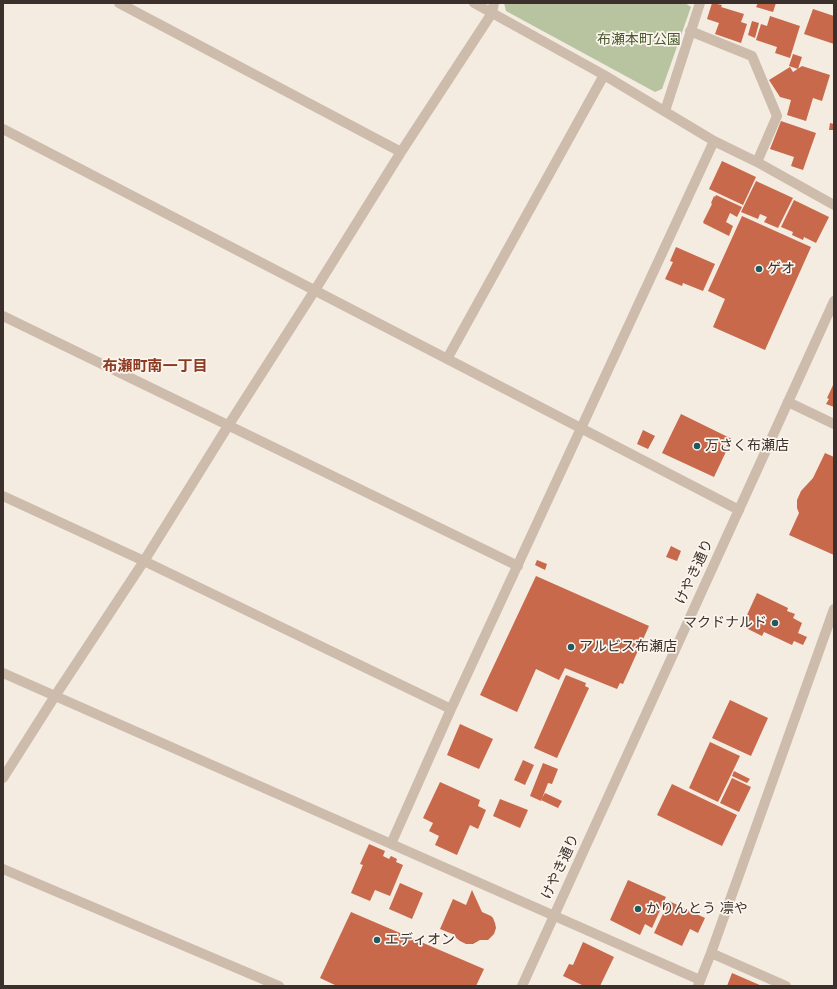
<!DOCTYPE html>
<meta charset="utf-8">
<style>
body{margin:0}
#map{position:relative;width:837px;height:989px;overflow:hidden;background:#f4ebe1;font-family:Poppins,sans-serif}
canvas{display:block}
.frame{position:absolute;inset:0;border:4px solid #3b302b;pointer-events:none}
</style>
<div id="map">
<canvas width="837" height="989"></canvas>
<div class="frame"></div>
</div>
<script>
const ctx = document.querySelector('canvas').getContext('2d');
ctx.lineJoin = 'round';
function paint(path, color) {
  ctx.fillStyle = color;
  ctx.fill(path, 'evenodd');
}
function poly(rows) {
  const path = new Path2D();
  for (const r of rows) {
    path.moveTo(r[0], r[1]);
    for (let i = 2; i < r.length; i += 2) path.lineTo(r[i], r[i + 1]);
  }
  return path;
}
function strokePath(path, color, width, dash) {
  ctx.strokeStyle = color;
  ctx.lineWidth = width;
  ctx.lineCap = dash ? 'butt' : 'round';
  ctx.setLineDash(dash || []);
  ctx.stroke(path);
}
function drawText(font, color, halo, rows, align = 'center') {
  ctx.font = font + ' Poppins,"Noto Sans JP",sans-serif';
  ctx.lineWidth = 3.5;
  ctx.setLineDash([]);
  ctx.textBaseline = 'middle';
  ctx.strokeStyle = halo;
  ctx.fillStyle = color;
  for (const [text, x, y, turn = 0] of rows) {
    ctx.save();
    ctx.translate(x, y);
    ctx.rotate((+turn || 0) * Math.PI / 180);
    ctx.textAlign = isNaN(turn) ? turn : align;
    if (halo) ctx.strokeText(text, 0, 0);
    ctx.fillText(text, 0, 0);
    ctx.restore();
  }
}
const green = poly([
 [504,3,685,3,691,7,662,89,655,92,506,11]
]);
const building = poly([
 [712,3,722,5,721,7,744,14,741,22,747,24,741,43,715,34,719,23,707,19],
 [758,3,776,3,773,12,756,7],
 [813,9,834,16,834,44,804,34],
 [770,16,800,26,790,58,775,53,777,47,756,40,761,24,767,26],
 [752,21,759,23,755,38,748,35],
 [793,54,802,57,798,69,789,66],
 [802,66,830,75,822,101,813,98,806,121,787,115,791,100,780,97,769,80,790,67,793,72],
 [781,121,816,133,803,170,791,166,794,157,770,149],
 [830,123,834,124,834,130,829,130],
 [722,161,756,177,743,205,709,189],
 [756,181,793,198,778,228,764,222,767,217,760,214,758,219,741,212],
 [716,195,742,207,737,217,730,213,726,222,733,226,729,236,703,223,704,222,703,222,712,204,711,203,714,196,715,197],
 [794,200,829,217,816,243,804,237,803,240,792,235,793,232,781,227],
 [742,216,811,247,765,350,713,327,725,299,708,291],
 [676,247,715,264,703,291,683,283,682,286,665,279,673,262,670,261],
 [834,383,834,407,826,404,829,399,827,398],
 [681,414,732,439,714,477,662,453],
 [643,430,655,436,648,449,637,444],
 [825,453,834,457,834,555,789,535,799,513,797,508,797,500,801,491,813,478],
 [671,546,681,551,677,561,666,557],
 [537,560,547,564,545,570,535,565],
 [536,576,649,626,623,684,620,683,617,689,565,668,559,680,536,669,517,712,480,695],
 [757,593,788,608,787,611,795,614,793,618,802,623,798,633,807,637,803,645,794,641,792,645,764,632,762,636,742,626],
 [566,675,586,683,585,686,589,688,557,758,534,748],
 [730,700,768,718,751,756,712,738],
 [460,724,493,739,479,769,447,755],
 [710,742,740,756,718,802,689,788],
 [523,760,534,765,525,785,514,780],
 [543,763,558,769,552,784,548,783,541,801,530,796],
 [734,771,750,779,747,783,732,776],
 [732,778,751,787,739,812,720,803],
 [440,782,480,800,478,806,486,810,478,829,470,825,457,855,435,845,439,836,429,831,433,823,423,818],
 [672,784,737,815,722,846,657,815],
 [545,793,562,801,558,808,541,800],
 [500,799,528,810,520,828,493,816],
 [369,844,385,851,383,856,389,859,391,856,397,859,396,862,403,865,390,896,375,890,370,901,351,893,363,865,360,864],
 [628,880,666,897,652,928,645,924,640,935,610,920],
 [400,883,423,893,412,919,389,909],
 [472,890,482,912,491,916,493,918,495,923,496,928,494,934,488,940,480,940,473,944,466,944,460,941,455,937,455,935,440,929,453,899,466,905],
 [669,901,705,918,698,933,690,929,682,946,654,933],
 [351,912,484,969,476,986,337,986,320,978],
 [583,942,614,957,600,986,584,986,563,976,569,964,573,965],
 [732,973,762,986,727,986]
]);
const minor = poly([
 [119,3,401,152],
 [474,3,604,75,714,141,757,162,834,205],
 [690,31,752,56,777,116,757,162],
 [665,111,700,3],
 [3,129,739,510],
 [3,316,518,566],
 [447,359,604,75],
 [788,402,834,424],
 [3,496,144,561,451,709],
 [3,673,700,980],
 [3,778,55,696,144,561,228,426,315,290,401,152,492,13,494,3],
 [391,844,451,709,714,141],
 [3,869,279,986],
 [711,953,786,986],
 [698,986,711,953,834,609]
]);
const tertiary = poly([
 [522,986,834,301]
]);
const markers = [
 [759,269,4,"#1f5a5e"],
 [697,446,4,"#1f5a5e"],
 [775,623,4,"#1f5a5e"],
 [571,647,4,"#1f5a5e"],
 [638,909,4,"#1f5a5e"],
 [377,940,4,"#1f5a5e"]
];
const parkNames = [
 ["布瀬本町公園",639,40]
];
const poiNames = [
 ["ゲオ",767,269],
 ["万さく布瀬店",705,446],
 ["マクドナルド",767,623,"right"],
 ["アルビス布瀬店",579,647],
 ["かりんとう 凛や",646,909],
 ["エディオン",385,940]
];
const streetNames = [
 ["けやき通り",695,572,-65],
 ["けやき通り",561,867,-65]
];
const neighbourhoodNames = [
 ["布瀬町南一丁目",155,367]
];
paint(green, '#b8c4a0');
paint(building, '#c8694b');
strokePath(minor, '#cdbbac', 10);
strokePath(tertiary, '#cdbbac', 10);
for (const [x, y, r, color] of markers) {
  const dot = new Path2D();
  dot.arc(x, y, r, 0, 2 * Math.PI);
  ctx.fillStyle = color;
  ctx.fill(dot);
  strokePath(dot, '#fbf5ee', 1.5);
}
drawText('14px', '#4a5a2e', '#fbf5ee', parkNames);
drawText('14px', '#3b302b', '#fbf5ee', poiNames, 'left');
drawText('14px', '#3b302b', '#fbf5ee', streetNames);
drawText('bold 15px', '#8c3b22', '#fbf5ee', neighbourhoodNames);
</script>
